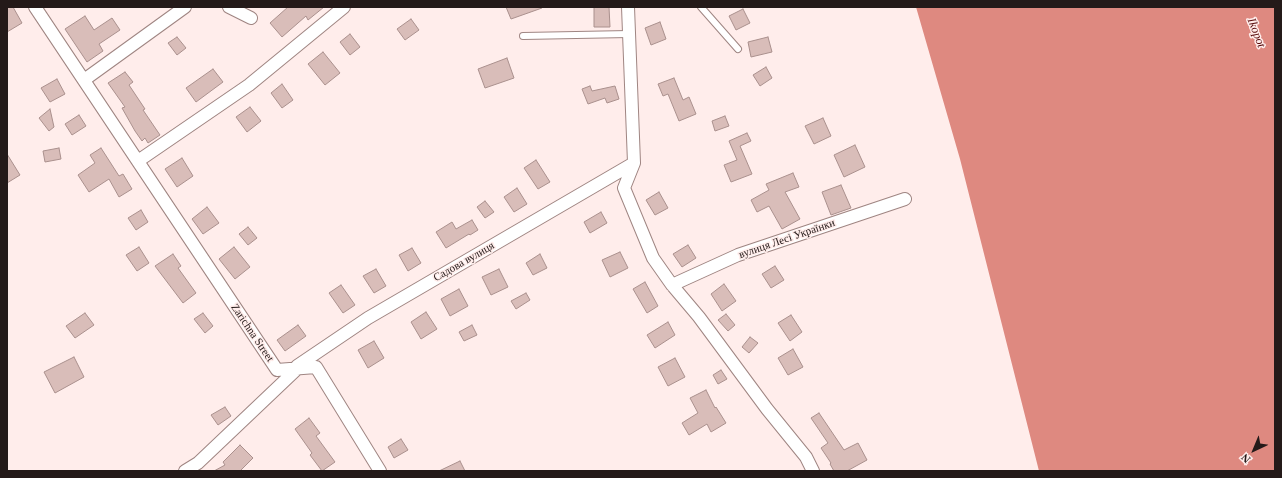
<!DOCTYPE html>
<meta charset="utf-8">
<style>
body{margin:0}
#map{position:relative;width:1282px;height:478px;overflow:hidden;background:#ffedeb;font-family:Georgia,serif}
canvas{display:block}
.frame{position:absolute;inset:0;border:8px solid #241a19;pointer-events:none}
.north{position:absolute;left:1234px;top:430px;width:40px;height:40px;-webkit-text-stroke:3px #ffedeb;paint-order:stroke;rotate:224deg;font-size:11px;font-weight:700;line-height:16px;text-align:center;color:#241a19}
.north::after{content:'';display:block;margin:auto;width:14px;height:18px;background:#241a19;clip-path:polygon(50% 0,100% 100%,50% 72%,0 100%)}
</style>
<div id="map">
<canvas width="1282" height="478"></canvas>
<div class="frame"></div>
<div class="north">N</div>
</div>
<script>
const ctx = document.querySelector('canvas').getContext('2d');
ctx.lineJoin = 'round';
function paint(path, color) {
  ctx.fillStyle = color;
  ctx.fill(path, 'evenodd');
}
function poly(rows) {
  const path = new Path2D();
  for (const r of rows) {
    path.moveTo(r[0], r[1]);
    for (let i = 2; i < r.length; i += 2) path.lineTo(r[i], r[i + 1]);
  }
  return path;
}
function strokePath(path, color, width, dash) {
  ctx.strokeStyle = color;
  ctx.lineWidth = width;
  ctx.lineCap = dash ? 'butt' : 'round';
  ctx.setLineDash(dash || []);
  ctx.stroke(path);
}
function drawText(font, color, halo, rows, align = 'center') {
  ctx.font = font + ' Georgia,serif';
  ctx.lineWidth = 3;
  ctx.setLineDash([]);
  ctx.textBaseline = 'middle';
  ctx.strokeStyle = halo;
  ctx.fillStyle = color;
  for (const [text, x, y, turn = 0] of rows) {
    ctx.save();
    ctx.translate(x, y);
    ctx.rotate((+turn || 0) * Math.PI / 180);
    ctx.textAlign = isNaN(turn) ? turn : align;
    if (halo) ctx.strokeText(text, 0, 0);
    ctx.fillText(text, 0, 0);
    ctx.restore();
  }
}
const water = poly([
 [916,7,1275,7,1275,471,1039,471,960,159]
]);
const building = poly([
 [7,7,13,7,22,23,7,32,7,7],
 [288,7,324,7,308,20,306,16,282,37,270,23,288,7],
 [506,7,542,7,542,8,511,19,506,7],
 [594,7,609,7,610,27,594,27,594,7],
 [743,9,750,23,736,30,729,16,743,9],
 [85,16,94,30,112,18,120,30,99,44,103,51,87,62,65,29,85,16],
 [411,19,419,30,405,40,397,29,411,19],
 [660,22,666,39,651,45,645,28,660,22],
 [350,34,360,47,350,55,340,42,350,34],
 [177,37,186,48,177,55,168,43,177,37],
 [768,37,772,52,751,57,748,42,768,37],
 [323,52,340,73,325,85,308,64,323,52],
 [507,58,514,78,485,88,478,69,507,58],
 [766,67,772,78,760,86,753,75,766,67],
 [213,69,223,82,196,102,186,88,213,69],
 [125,72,133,82,129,85,145,109,143,110,160,135,148,143,145,138,142,141,135,131,122,108,125,107,108,83,125,72],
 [674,78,683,100,689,97,696,114,679,121,668,94,663,96,658,84,674,78],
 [57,79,65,94,50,102,41,88,57,79],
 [282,84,293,100,282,108,271,93,282,84],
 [590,86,592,91,615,86,619,99,607,103,605,98,588,104,582,89,590,86],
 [250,107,261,121,247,132,236,117,250,107],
 [50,109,54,127,49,131,39,118,50,109],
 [79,115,86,126,72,135,65,124,79,115],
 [725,116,729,126,715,131,712,121,725,116],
 [823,118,831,136,814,144,805,126,823,118],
 [747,133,751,141,740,146,752,174,731,182,724,165,737,160,729,141,747,133],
 [855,145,865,167,844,177,834,155,855,145],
 [59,148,61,159,45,162,43,151,59,148],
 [101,148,119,176,123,174,132,189,119,197,109,179,89,192,78,175,95,163,90,155,101,148],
 [7,154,20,175,7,183,7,154],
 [182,158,193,176,177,187,165,169,182,158],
 [536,160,550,182,538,189,524,168,536,160],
 [793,173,799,187,785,192,800,219,782,229,769,206,757,212,751,200,769,190,766,184,793,173],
 [841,185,851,208,831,215,822,192,841,185],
 [517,188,527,204,514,212,504,197,517,188],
 [659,192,668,208,655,215,646,200,659,192],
 [485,201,494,212,485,218,477,207,485,201],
 [207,207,219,223,203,234,192,219,207,207],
 [141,210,148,222,136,230,128,218,141,210],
 [601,212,607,223,590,233,584,222,601,212],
 [472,220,478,230,470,235,469,234,446,248,436,232,452,222,456,229,472,220],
 [248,227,257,238,248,245,239,234,248,227],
 [688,245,696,258,682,267,673,254,688,245],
 [139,247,149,263,137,271,126,255,139,247],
 [234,247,250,267,235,279,219,259,234,247],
 [412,248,421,263,408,271,399,255,412,248],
 [620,252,628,268,610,277,602,260,620,252],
 [173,254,181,266,178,268,196,293,183,303,155,266,173,254],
 [540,254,547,268,533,275,526,263,540,254],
 [775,266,784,280,771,288,762,274,775,266],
 [376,269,386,286,374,293,363,276,376,269],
 [499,269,508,287,491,295,482,277,499,269],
 [645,282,658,306,647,313,633,289,645,282],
 [724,284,736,301,722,311,711,294,724,284],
 [341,285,355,305,343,313,329,293,341,285],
 [459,289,468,306,450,316,441,299,459,289],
 [526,293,530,300,516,309,511,301,526,293],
 [426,312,437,329,421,339,411,322,426,312],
 [85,313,94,325,75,338,66,326,85,313],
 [203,313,213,326,205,333,194,319,203,313],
 [726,314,735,325,728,331,718,320,726,314],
 [791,315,802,332,790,341,778,323,791,315],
 [668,322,675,335,655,348,647,335,668,322],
 [298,325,306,336,285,351,277,340,298,325],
 [472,325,477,335,464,341,459,332,472,325],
 [750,337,758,343,749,353,742,347,750,337],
 [374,341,384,358,368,368,358,350,374,341],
 [793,349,803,367,788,375,778,358,793,349],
 [74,357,84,377,55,393,44,372,74,357],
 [675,358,685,377,668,386,658,367,675,358],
 [721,370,727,379,718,384,713,375,721,370],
 [706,390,715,408,716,407,726,423,711,432,707,424,689,435,682,423,698,413,690,398,706,390],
 [225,407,231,416,218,425,211,415,225,407],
 [819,413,844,450,858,443,867,460,847,471,834,471,830,464,831,463,821,448,828,443,811,418,819,413],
 [309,418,320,433,316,436,335,462,322,471,310,455,312,453,295,429,309,418],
 [401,439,408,450,394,458,388,447,401,439],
 [240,445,253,458,240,471,214,471,225,465,223,462,240,445],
 [460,461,465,471,439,471,460,461]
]);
const service = poly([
 [701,7,738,49],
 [523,36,629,34]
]);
const minor = poly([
 [35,7,277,370,316,367,380,471],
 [229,7,251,18],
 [84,80,185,7],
 [138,161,249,85,344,7],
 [634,163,624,188,653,258,672,285,699,317,767,409,806,457,813,471],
 [672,285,738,255,905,199],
 [185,471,198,463,297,369,297,366,368,318,634,163,628,7]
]);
const streetNames = [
 ["вулиця Лесі Українки",787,239,-19],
 ["Садова вулиця",464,262,-30],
 ["Zarichna Street",252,333,56]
];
const waterNames = [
 ["Ikopot",1256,33,69]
];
paint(water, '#de8980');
paint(building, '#d9bdb9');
strokePath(building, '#aa908d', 1);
strokePath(service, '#9f8582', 8);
strokePath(minor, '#9f8582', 14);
strokePath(service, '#fff', 6);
strokePath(minor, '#fff', 12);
drawText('11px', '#241a19', '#ffedeb', streetNames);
drawText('italic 12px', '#570a0b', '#ffedeb', waterNames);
</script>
